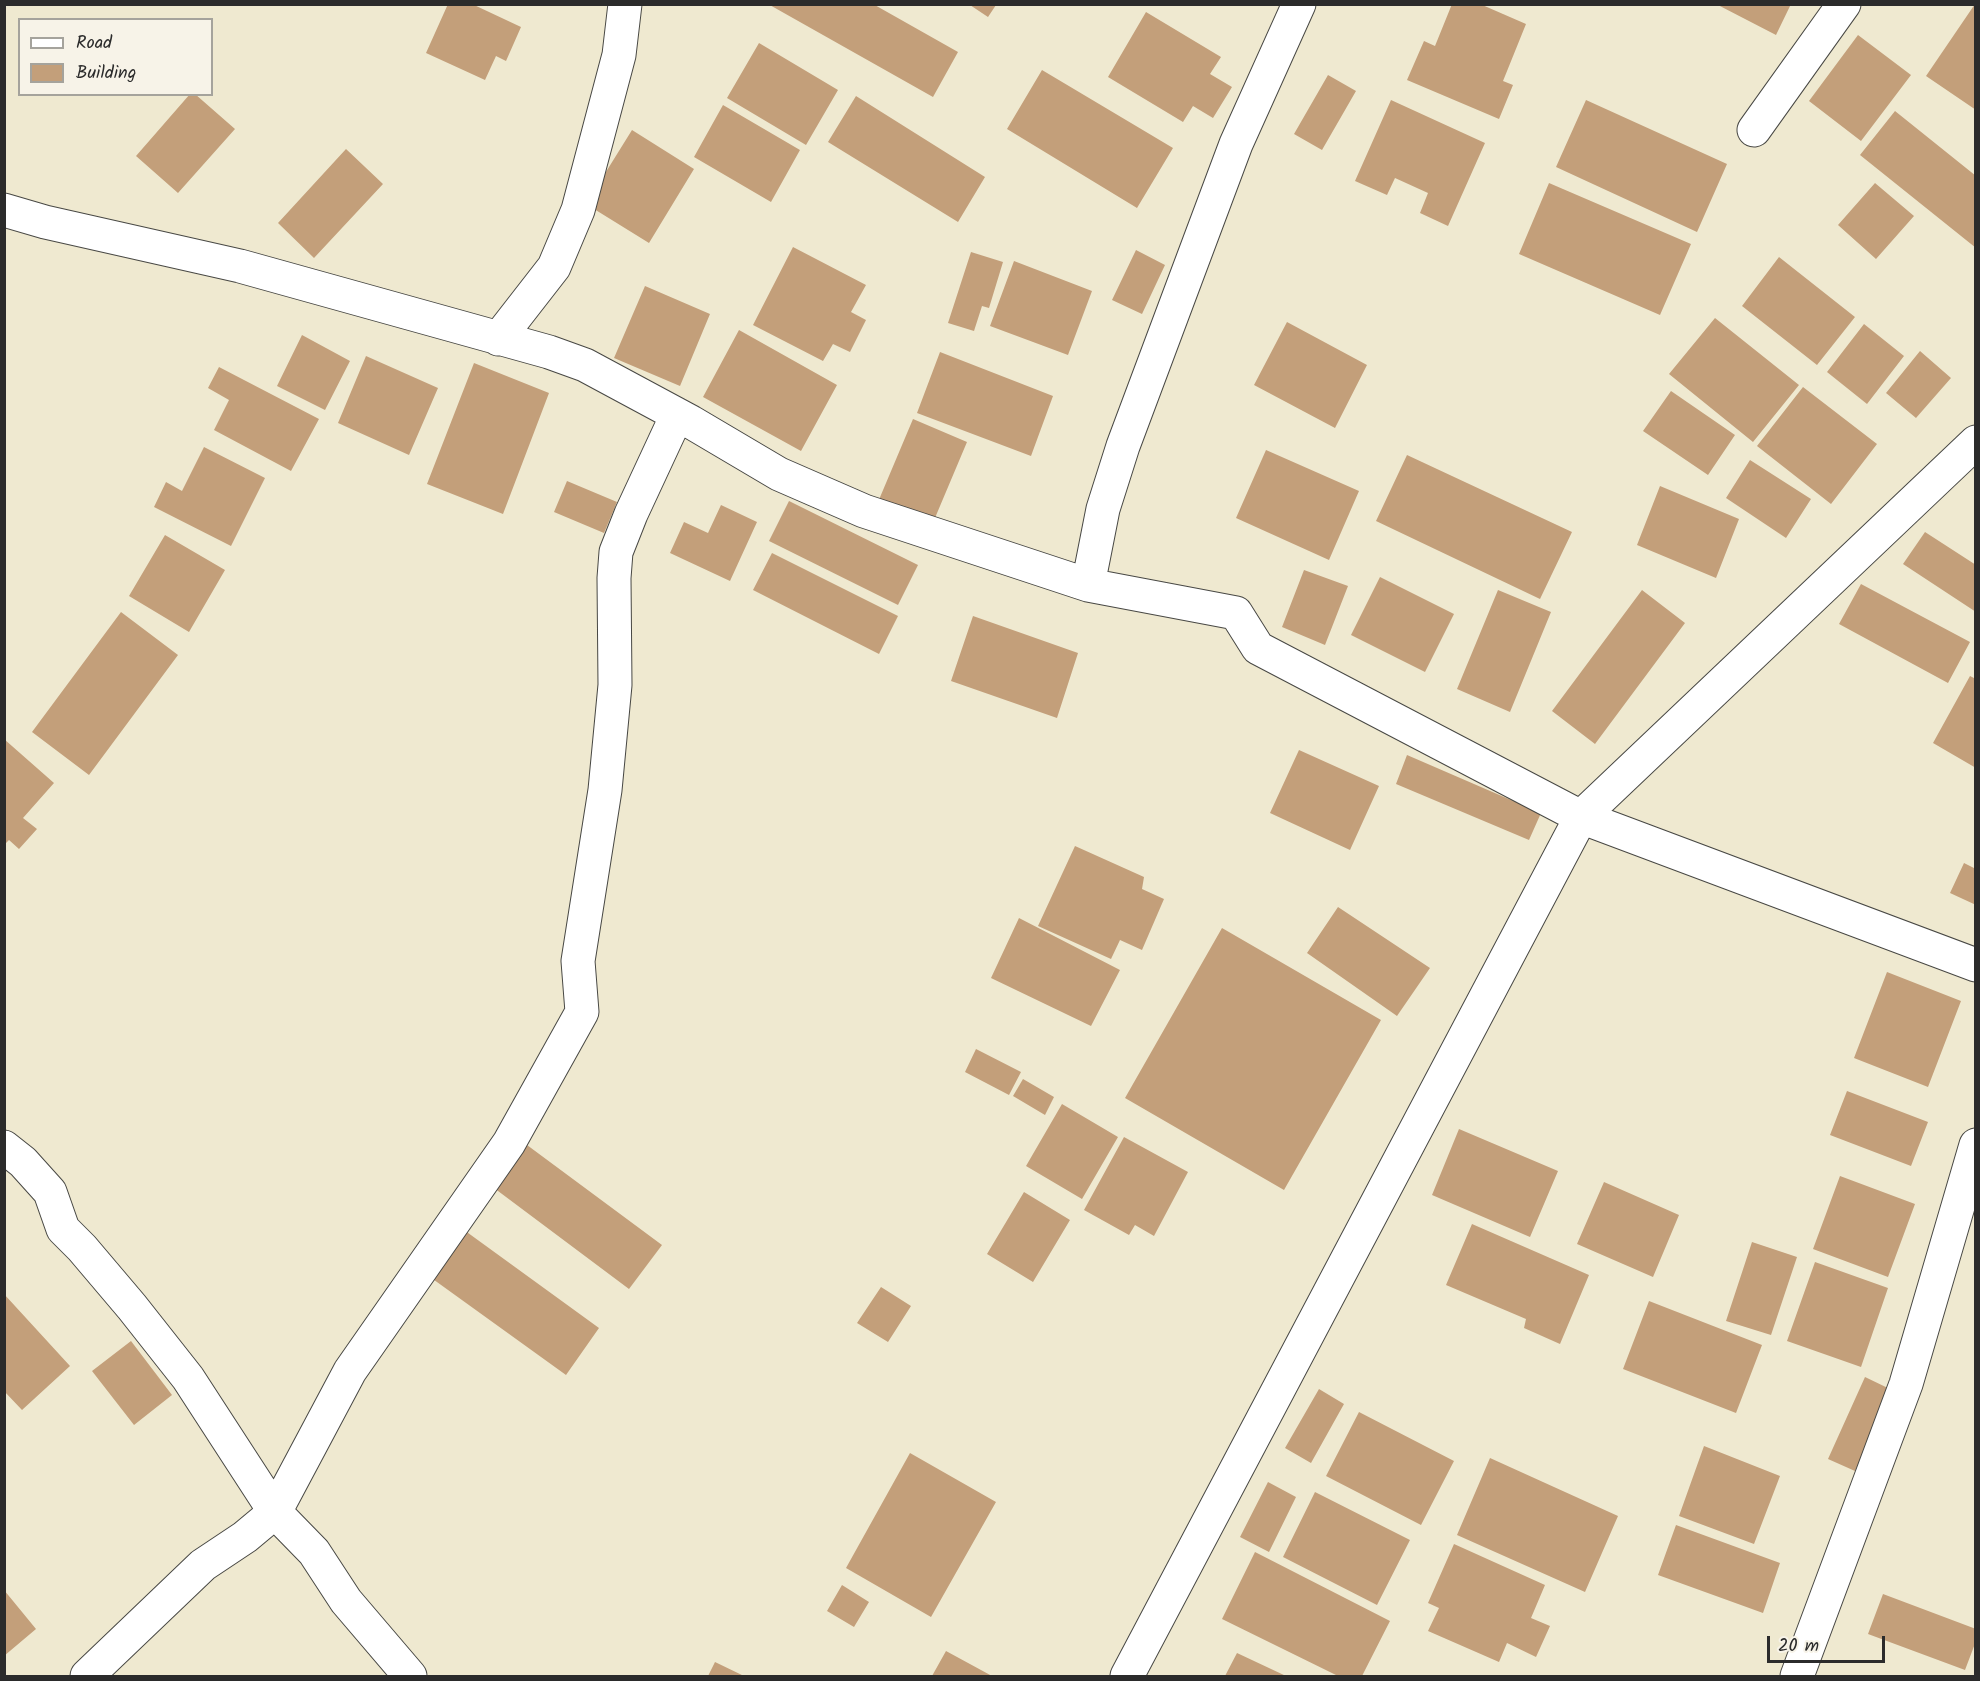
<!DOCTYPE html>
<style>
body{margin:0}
#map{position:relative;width:1980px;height:1681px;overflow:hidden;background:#efe9d0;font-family:Kalam,sans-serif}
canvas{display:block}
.frame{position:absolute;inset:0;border:6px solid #2b2b2b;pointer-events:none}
.legend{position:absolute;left:18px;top:18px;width:195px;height:78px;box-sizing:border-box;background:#f7f3e8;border:2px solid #a5a39c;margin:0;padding:8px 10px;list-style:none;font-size:18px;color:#2b2b2b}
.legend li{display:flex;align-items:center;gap:12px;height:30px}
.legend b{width:30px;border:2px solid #a5a39c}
.scale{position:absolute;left:1767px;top:1636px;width:118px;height:27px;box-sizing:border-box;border:3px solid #2b2b2b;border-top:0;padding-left:8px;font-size:18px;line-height:21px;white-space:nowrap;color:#2b2b2b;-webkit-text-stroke:4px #f7f3e8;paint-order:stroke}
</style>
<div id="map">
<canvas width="1980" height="1681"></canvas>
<div class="frame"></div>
<ul class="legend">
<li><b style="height:8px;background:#fff"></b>Road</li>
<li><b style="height:16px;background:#c39f7a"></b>Building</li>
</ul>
<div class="scale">20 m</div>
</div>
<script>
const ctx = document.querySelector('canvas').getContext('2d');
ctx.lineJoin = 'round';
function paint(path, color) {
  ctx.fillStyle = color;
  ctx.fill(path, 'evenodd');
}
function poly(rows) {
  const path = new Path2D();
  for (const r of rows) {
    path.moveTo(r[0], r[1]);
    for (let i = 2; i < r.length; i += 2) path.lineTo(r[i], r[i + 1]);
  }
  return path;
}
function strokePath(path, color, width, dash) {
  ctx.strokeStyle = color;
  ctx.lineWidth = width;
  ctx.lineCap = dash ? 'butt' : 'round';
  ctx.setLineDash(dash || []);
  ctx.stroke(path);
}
const building = poly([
 [448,4,472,4,521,27,506,61,496,56,485,80,426,53],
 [768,4,873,4,958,52,933,97],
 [1452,4,1480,4,1526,24,1503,81,1513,85,1499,119,1407,80,1424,41,1435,46],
 [1716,4,1791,4,1776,35],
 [1975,4,1976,4,1976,110,1926,76],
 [970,5,996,5,988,17],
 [1146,12,1221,57,1210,74,1232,87,1213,118,1193,106,1183,122,1108,77],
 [1858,35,1911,75,1861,141,1809,101],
 [759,43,838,90,806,145,727,98],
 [1042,70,1173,148,1137,208,1007,129],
 [1328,75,1356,91,1322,150,1294,134],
 [190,94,195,94,235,129,178,193,136,156],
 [856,96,985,177,958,222,828,142],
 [1391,100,1485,143,1448,226,1420,213,1428,193,1395,178,1387,195,1355,181],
 [1586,100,1727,164,1697,232,1556,167],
 [723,105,800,150,771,202,694,157],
 [1895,111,1976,176,1976,248,1860,155],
 [632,130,694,169,649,243,586,204],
 [346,149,383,184,314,258,278,223],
 [1549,183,1691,244,1660,315,1519,254],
 [1875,183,1914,216,1876,259,1838,225],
 [793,247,866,285,851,312,866,320,850,352,833,344,823,361,753,325],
 [1136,250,1165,265,1142,314,1112,300],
 [971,252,1003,262,989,308,982,306,974,331,948,323],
 [1779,257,1855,317,1817,365,1742,306],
 [1014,261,1092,291,1068,355,990,326],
 [645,286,710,314,680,386,614,358],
 [1715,318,1799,385,1753,442,1669,374],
 [1287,322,1367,365,1335,428,1254,385],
 [1864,324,1904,356,1867,404,1827,372],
 [739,330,837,385,801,451,703,397],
 [302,335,350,361,325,410,277,386],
 [1920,351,1951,378,1916,418,1886,393],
 [940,352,1053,396,1031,456,917,413],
 [366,356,438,388,409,455,338,423],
 [474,363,549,393,503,514,427,484],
 [219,367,319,419,291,471,214,430,229,400,208,388],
 [1803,387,1877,444,1831,504,1757,446],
 [1671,391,1735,435,1708,475,1643,431],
 [913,419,967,442,932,525,878,502],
 [204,447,265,478,231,546,154,507,166,482,182,491],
 [1266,450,1359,491,1329,560,1236,518],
 [1407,455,1572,532,1540,599,1376,521],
 [1750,460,1811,499,1786,538,1726,498],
 [567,481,617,502,604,533,554,512],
 [1660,486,1739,519,1716,578,1637,545],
 [789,501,918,565,898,605,769,541],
 [721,505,757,522,730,581,670,553,684,522,708,533],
 [1925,532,1976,565,1976,612,1903,564],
 [165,535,225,570,189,632,129,596],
 [772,553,898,616,879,654,753,590],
 [1304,570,1348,586,1325,645,1282,627],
 [1380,577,1454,614,1425,672,1351,635],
 [1861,584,1970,642,1948,683,1839,624],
 [1498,590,1551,612,1510,712,1457,689],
 [1642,590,1685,623,1595,744,1552,711],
 [121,612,178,655,89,775,32,732],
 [973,616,1078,653,1057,718,951,681],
 [1970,676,1976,679,1976,768,1933,743],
 [4,739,54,783,23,818,37,829,19,849,9,840,4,845],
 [1299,750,1379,786,1350,850,1270,813],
 [1407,755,1541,813,1529,840,1396,784],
 [1075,846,1144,877,1142,889,1164,899,1142,950,1120,940,1111,959,1038,926],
 [1964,863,1976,869,1976,905,1950,893],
 [1338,907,1430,968,1397,1016,1307,953],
 [1019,918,1120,970,1091,1026,991,978],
 [1222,928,1381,1020,1284,1190,1125,1098],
 [1887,972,1961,1001,1928,1087,1854,1058],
 [976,1049,1021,1072,1009,1095,965,1072],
 [1023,1079,1054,1097,1045,1115,1013,1096],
 [1847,1091,1928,1122,1911,1166,1830,1135],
 [1062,1104,1118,1137,1082,1199,1026,1166],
 [1459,1129,1558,1171,1530,1237,1432,1195],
 [1124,1137,1188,1172,1154,1236,1135,1225,1129,1235,1084,1210],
 [527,1145,662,1245,629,1289,494,1188],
 [1840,1176,1915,1204,1888,1277,1813,1249],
 [1604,1182,1679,1215,1653,1277,1577,1244],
 [1024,1192,1070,1220,1033,1282,987,1254],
 [1472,1224,1589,1275,1560,1344,1524,1328,1526,1319,1446,1285],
 [464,1230,599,1328,566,1375,430,1277],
 [1752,1242,1797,1257,1771,1335,1726,1321],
 [1815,1262,1888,1288,1861,1367,1787,1341],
 [881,1287,911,1306,888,1342,857,1323],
 [4,1294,70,1366,22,1410,4,1391],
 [1649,1301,1762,1345,1736,1413,1623,1369],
 [131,1341,172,1395,134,1425,92,1371],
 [1865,1377,1892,1390,1855,1471,1828,1459],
 [1319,1389,1344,1404,1311,1463,1285,1448],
 [1359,1412,1454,1461,1421,1525,1326,1476],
 [1704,1446,1780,1476,1754,1544,1679,1516],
 [910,1453,996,1502,931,1617,846,1568],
 [1490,1458,1618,1516,1585,1592,1457,1535],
 [1268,1482,1296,1497,1269,1552,1240,1537],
 [1315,1492,1410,1540,1377,1605,1283,1557],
 [1676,1525,1780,1563,1763,1613,1658,1575],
 [1454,1544,1545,1585,1531,1618,1550,1626,1536,1657,1507,1643,1499,1662,1428,1631,1439,1608,1428,1603],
 [1255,1552,1390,1621,1362,1676,1338,1676,1222,1619],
 [842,1585,869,1602,854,1627,827,1611],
 [4,1590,36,1629,4,1656],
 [1883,1594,1976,1629,1976,1641,1965,1670,1868,1634],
 [946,1651,992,1676,932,1676],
 [1237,1653,1286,1676,1225,1676],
 [715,1662,744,1676,708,1676]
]);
const minor = poly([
 [1754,130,1844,4],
 [4,210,45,222,240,266,549,352,585,365,691,422,779,474,864,511,1088,585,1236,613,1258,648,1581,817,1976,965],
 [498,339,554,267,578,210,619,55,625,4],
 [1088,585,1103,509,1123,446,1236,144,1299,4],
 [4,1147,23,1162,50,1192,63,1229,82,1248,132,1307,188,1378,275,1512,314,1552,346,1601,410,1676],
 [87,1676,203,1565,245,1537,275,1512,350,1371,509,1143,582,1012,578,961,605,790,615,685,614,578,616,552,631,514,677,415],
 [1127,1676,1581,817,1976,442],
 [1797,1676,1906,1384,1976,1145]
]);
paint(building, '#c39f7a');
strokePath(minor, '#484844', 35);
strokePath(minor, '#fff', 33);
</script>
